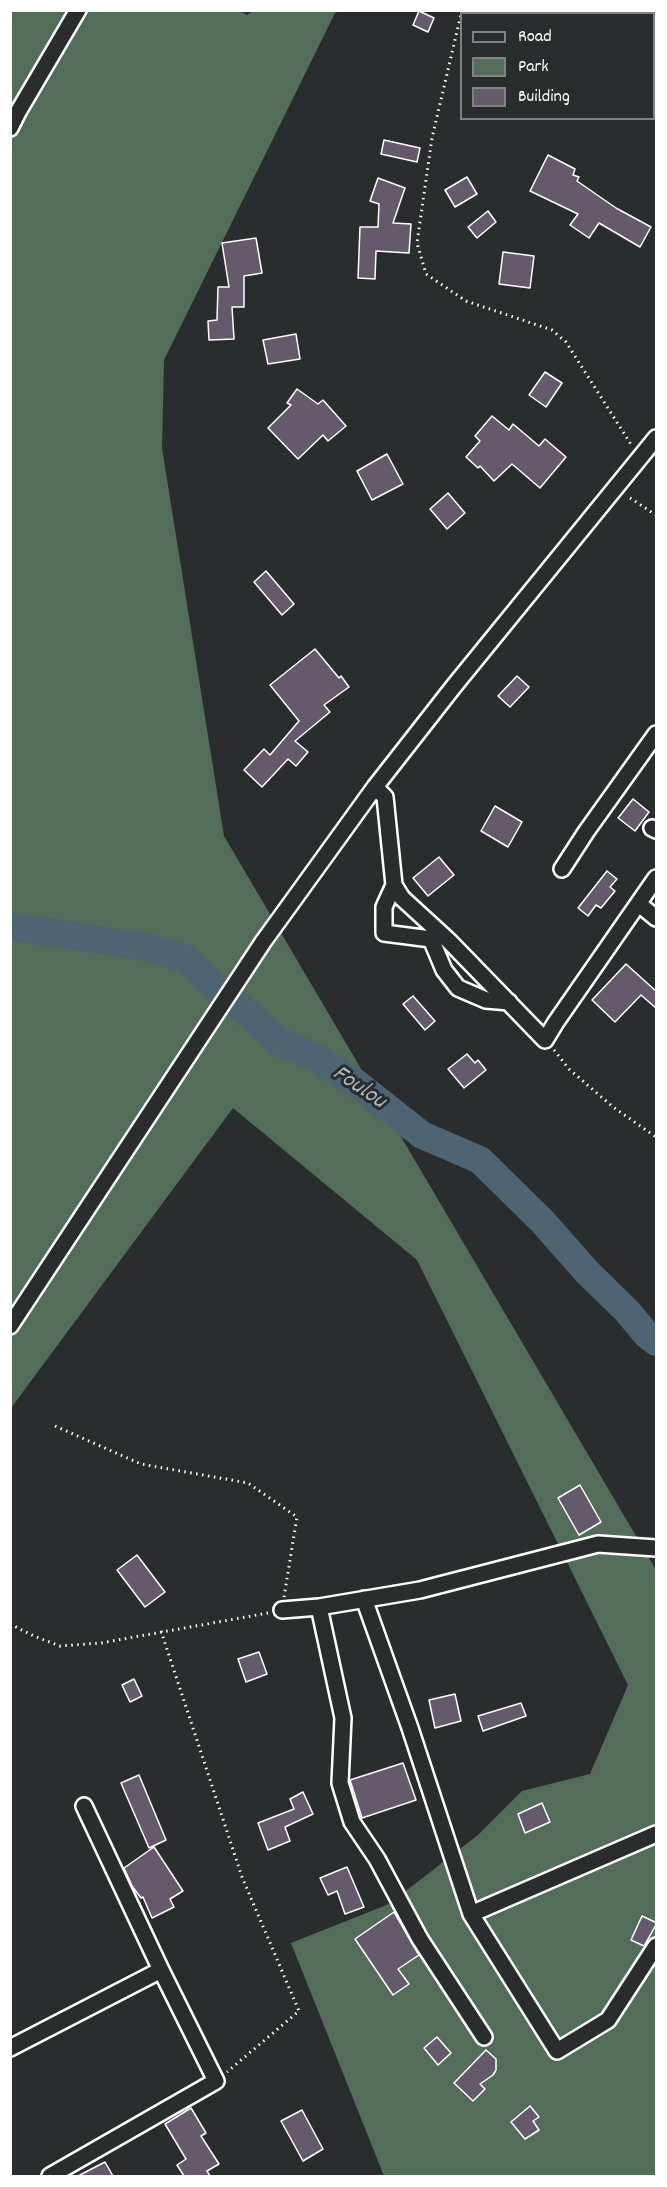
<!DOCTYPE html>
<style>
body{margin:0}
#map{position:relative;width:667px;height:2187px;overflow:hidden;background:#2a2d2e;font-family:Dekko,sans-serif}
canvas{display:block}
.frame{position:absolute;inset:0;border:12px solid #fff;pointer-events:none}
.legend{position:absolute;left:460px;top:12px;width:195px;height:108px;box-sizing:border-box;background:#2a2d2e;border:2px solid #7f8182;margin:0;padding:8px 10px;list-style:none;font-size:18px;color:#fff}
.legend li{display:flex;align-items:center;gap:12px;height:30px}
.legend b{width:30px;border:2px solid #7f8182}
</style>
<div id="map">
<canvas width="667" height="2187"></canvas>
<div class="frame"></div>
<ul class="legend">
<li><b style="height:8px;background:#2a2d2e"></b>Road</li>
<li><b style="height:16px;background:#546d5b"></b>Park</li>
<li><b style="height:16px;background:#645a6b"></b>Building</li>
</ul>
</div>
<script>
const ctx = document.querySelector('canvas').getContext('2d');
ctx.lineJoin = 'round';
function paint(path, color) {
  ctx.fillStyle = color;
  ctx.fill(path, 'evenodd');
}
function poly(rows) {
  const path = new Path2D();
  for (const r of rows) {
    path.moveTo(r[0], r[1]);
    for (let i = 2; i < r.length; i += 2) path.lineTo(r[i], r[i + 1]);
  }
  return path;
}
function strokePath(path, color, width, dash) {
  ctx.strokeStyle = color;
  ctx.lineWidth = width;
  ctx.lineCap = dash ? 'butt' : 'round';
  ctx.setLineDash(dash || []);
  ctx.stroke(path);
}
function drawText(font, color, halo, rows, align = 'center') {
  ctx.font = font + ' Dekko,sans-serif';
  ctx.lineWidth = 6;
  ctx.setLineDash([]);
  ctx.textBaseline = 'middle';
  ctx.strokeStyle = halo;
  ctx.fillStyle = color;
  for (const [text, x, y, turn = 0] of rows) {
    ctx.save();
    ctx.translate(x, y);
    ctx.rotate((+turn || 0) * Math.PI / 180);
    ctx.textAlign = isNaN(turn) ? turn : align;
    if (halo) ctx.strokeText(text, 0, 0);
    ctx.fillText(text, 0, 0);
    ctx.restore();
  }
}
const green = poly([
 [239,10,247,15,255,10,336,11,164,360,162,448,224,836,656,1570,656,2176,384,2176,291,1943,389,1904,478,1835,522,1791,590,1774,628,1685,417,1260,233,1108,11,1408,11,11]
]);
const river = poly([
 [10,926,146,947,186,959,277,1040,314,1057,356,1083,422,1135,480,1160,543,1222,587,1272,627,1311,647,1335,656,1342]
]);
const building = poly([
 [419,11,434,18,428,32,413,25,419,11],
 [384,140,420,148,417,162,381,154,384,140],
 [548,155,575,169,573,175,579,177,577,181,616,208,651,227,640,247,599,223,589,238,570,225,578,214,530,191,548,155],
 [467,177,477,194,455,207,445,190,467,177],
 [378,178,405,188,393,223,411,224,409,253,376,251,375,279,358,278,360,227,378,227,379,204,370,201,378,178],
 [488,211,496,222,477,238,468,227,488,211],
 [256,238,262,273,244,276,244,307,232,307,234,339,209,340,208,321,217,320,218,287,229,287,222,243,256,238],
 [503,252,534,256,530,288,499,284,503,252],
 [296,334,300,359,268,364,263,340,296,334],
 [545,372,562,383,546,407,529,395,545,372],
 [297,389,318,404,323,400,346,426,328,441,323,435,298,459,268,428,291,405,287,403,297,389],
 [492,416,509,430,513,424,539,446,545,439,566,457,540,488,512,464,494,481,480,466,478,468,466,457,480,441,475,436,492,416],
 [387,454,403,484,372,500,357,471,387,454],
 [448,493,465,513,447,529,430,509,448,493],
 [266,571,294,604,282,615,254,582,266,571],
 [315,649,339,678,341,676,349,687,324,705,330,712,295,741,308,752,296,766,288,759,262,787,244,770,264,749,270,755,299,721,270,685,315,649],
 [517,676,529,687,510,707,498,696,517,676],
 [633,799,649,812,635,831,618,818,633,799],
 [495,806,522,822,508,847,481,831,495,806],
 [439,857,454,875,428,896,413,878,439,857],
 [607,871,617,879,610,887,615,891,601,908,596,905,588,916,578,908,607,871],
 [626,964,657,992,657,1009,641,995,615,1022,592,1000,626,964],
 [413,996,435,1021,425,1030,403,1004,413,996],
 [467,1054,475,1063,478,1060,486,1070,464,1088,448,1069,467,1054],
 [580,1485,601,1522,579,1535,558,1498,580,1485],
 [137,1555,165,1592,145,1607,117,1570,137,1555],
 [259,1652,267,1674,246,1682,238,1659,259,1652],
 [134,1679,142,1696,130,1702,122,1685,134,1679],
 [455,1694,461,1721,435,1728,429,1700,455,1694],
 [521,1703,526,1716,483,1731,478,1716,521,1703],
 [403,1763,416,1800,362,1818,350,1780,403,1763],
 [139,1775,166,1840,149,1848,121,1783,139,1775],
 [303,1792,313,1814,285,1827,290,1841,268,1850,258,1823,294,1809,290,1799,303,1792],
 [542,1803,550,1822,525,1833,518,1814,542,1803],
 [154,1847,183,1891,170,1899,174,1907,152,1918,143,1897,141,1898,132,1886,124,1868,154,1847],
 [347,1867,364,1907,345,1914,337,1891,328,1895,320,1878,347,1867],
 [394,1912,419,1955,398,1969,409,1984,393,1995,355,1939,394,1912],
 [642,1916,657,1923,644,1946,631,1940,642,1916],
 [437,2037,451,2053,438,2065,424,2048,437,2037],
 [486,2050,496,2059,496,2070,493,2075,480,2084,485,2089,473,2101,454,2083,486,2050],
 [530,2106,539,2117,533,2121,539,2130,525,2139,511,2122,530,2106],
 [191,2108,206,2133,201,2136,219,2164,207,2171,210,2176,184,2176,177,2165,186,2159,165,2124,191,2108],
 [302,2110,323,2149,303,2161,281,2121,302,2110],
 [105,2162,113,2176,78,2176,105,2162]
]);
const path = poly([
 [462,10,432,138,417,243,426,274,466,301,552,330,566,342,632,446],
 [630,498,656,515],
 [554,1050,569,1069,613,1107,656,1137],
 [55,1426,141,1464,248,1483,297,1517,284,1597],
 [10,1624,34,1636,60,1646,101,1643,268,1613],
 [161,1631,242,1877,299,2011,227,2072]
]);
const minor = poly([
 [10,128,18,112,78,10],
 [375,787,385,797,394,885,402,898,449,941,545,1040,556,1022,656,878],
 [652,828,656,830],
 [562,869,586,832,656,734],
 [394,885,384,907,384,933,431,939,444,970,458,988,486,1000,509,1002],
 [639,904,656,918],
 [10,1326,263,942,375,787,454,686,656,438],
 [364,1599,410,1728,471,1914,557,2051,608,2020,656,1946],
 [319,1607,343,1718,340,1783,352,1822,377,1859,420,1939,484,2037],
 [282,1610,319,1607,420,1590,598,1544,656,1548],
 [471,1914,656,1834],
 [10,2048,161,1970],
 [50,2176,216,2081,161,1970,84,1806]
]);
const waterNames = [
 ["Foulou",358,1089,34]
];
paint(green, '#546d5b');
strokePath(river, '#4e6472', 28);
paint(building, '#645a6b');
strokePath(building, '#fff', 1.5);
strokePath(minor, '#fff', 20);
strokePath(path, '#fff', 3, [1.5, 4.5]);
strokePath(minor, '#2a2d2e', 15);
drawText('italic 24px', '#afb9c0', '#2a2d2e', waterNames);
</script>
